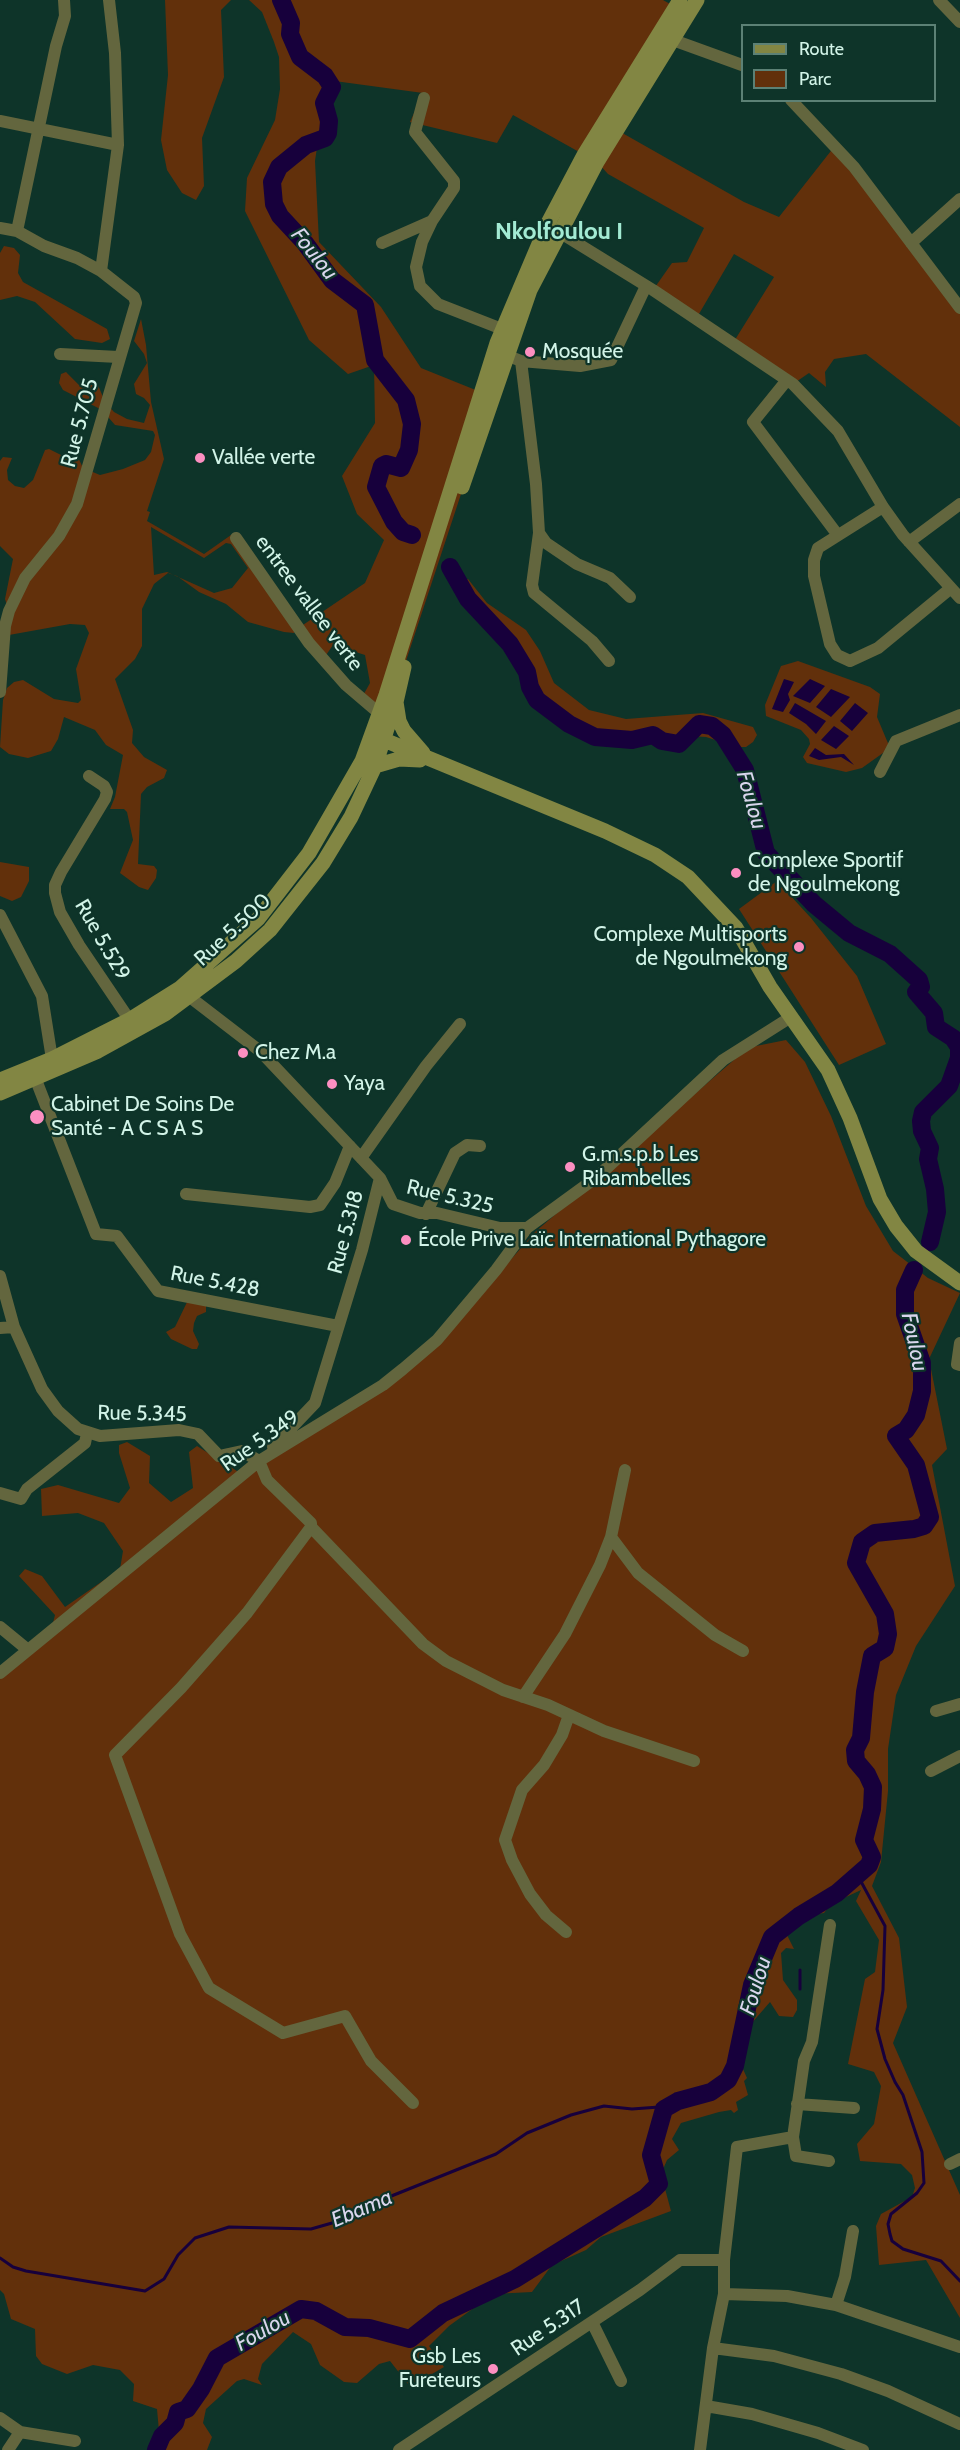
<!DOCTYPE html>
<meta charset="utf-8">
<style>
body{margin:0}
#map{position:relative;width:960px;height:2450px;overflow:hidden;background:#0e3429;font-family:Cabin,sans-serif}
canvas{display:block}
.legend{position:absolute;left:741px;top:24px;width:195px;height:78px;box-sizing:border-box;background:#0e3429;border:2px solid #5c8175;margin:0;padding:8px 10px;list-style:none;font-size:18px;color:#d2f4e8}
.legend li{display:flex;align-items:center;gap:12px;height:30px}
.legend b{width:30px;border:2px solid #5c8175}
</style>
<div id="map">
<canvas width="960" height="2450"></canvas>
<ul class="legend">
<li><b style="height:8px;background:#828643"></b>Route</li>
<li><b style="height:16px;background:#62300b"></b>Parc</li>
</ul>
</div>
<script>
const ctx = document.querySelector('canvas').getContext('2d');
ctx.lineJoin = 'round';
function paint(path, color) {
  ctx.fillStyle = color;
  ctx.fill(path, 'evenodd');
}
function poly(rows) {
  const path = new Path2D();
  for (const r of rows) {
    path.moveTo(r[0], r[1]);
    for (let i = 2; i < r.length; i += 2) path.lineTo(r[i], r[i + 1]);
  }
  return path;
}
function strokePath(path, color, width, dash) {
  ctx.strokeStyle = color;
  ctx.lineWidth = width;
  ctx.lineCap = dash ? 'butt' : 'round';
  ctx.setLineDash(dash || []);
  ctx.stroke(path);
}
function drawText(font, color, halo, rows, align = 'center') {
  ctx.font = font + ' Cabin,sans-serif';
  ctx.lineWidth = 4.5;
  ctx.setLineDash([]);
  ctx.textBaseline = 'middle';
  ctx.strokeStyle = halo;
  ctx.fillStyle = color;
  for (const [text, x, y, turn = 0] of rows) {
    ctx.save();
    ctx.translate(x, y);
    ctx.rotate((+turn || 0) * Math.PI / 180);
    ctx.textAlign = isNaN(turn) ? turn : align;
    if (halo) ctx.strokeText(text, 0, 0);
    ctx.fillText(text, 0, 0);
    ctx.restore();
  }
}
const green = poly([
 [165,0,231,0,221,10,224,77,202,138,204,186,196,200,182,193,167,170,161,140,168,75],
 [249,0,663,0,688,14,617,130,744,202,779,217,834,147,960,308,960,427,866,354,834,359,825,372,826,387,809,373,793,384,733,343,774,277,734,254,696,319,653,290,672,263,687,262,704,228,608,174,597,162,513,115,497,143,410,122,423,93,327,80,315,161,319,242,381,307,421,368,493,397,403,670,380,716,361,699,370,683,365,655,333,645,322,661,297,629,365,583,384,540,357,514,342,476,375,423,374,365,348,374,309,340,245,211,247,178,275,120,280,89,279,57,274,42,262,12],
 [4,246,14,248,20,255,18,273,23,282,107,329,110,339,102,343,75,339,35,302,17,296,0,300,0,253],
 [141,319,146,345,151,402,164,459,147,511,150,512,147,521,204,554,231,535,295,628,294,633,284,632,248,622,226,604,199,592,177,576,168,573,154,584,142,609,142,646,135,659,115,679,133,730,132,743,144,757,167,770,164,778,147,787,141,794,138,864,154,866,157,870,156,878,148,890,139,887,120,873,133,840,127,812,124,809,110,809,115,797,123,755,106,745,95,730,64,717,58,739,51,751,28,758,9,754,0,747,3,700,7,688,14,682,23,680,54,699,78,703,81,700,76,669,89,633,85,625,70,624,9,635,9,612,5,599,13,559,0,546,0,461,3,457,12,458,7,470,8,480,15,486,24,488,33,480,45,450,49,449,65,457,76,453,83,468,100,475,123,469,145,460,151,452,155,435,153,431,115,425,102,410,63,390,59,383,61,374,66,372,79,385,98,385,105,402,114,412,127,419,144,423,150,405,144,398,136,394,134,384,147,363,144,354,134,341],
 [151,527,204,558,226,543,231,544,248,568,232,588,214,593,167,572,154,575],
 [468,579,487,603,526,630,540,651,554,683,589,710,626,719,703,713,753,727,757,735,753,742,746,747,738,747,706,737,690,736,625,748,601,744,570,733,544,714,531,687,507,653,460,598,456,591,458,583],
 [798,661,870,687,880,694,877,717,890,748,862,768,846,772,807,763,803,757,810,744,809,739,801,730,766,716,765,705,781,666],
 [0,862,29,867,29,881,21,897,12,901,0,896],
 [777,881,811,918,857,976,886,1044,839,1065,739,909],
 [786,1040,805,1062,831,1116,866,1206,893,1251,928,1278,960,1293,929,1359,947,1449,932,1465,955,1586,916,1646,896,1695,888,1749,888,1791,881,1862,872,1886,899,1938,907,2007,893,2043,960,2195,960,2318,926,2260,879,2265,876,2226,881,2214,912,2197,915,2188,912,2175,901,2164,860,2161,857,2144,874,2124,881,2086,874,2072,848,2064,865,1979,875,1972,879,1940,856,1901,861,1890,831,1904,824,1913,810,1915,786,1933,794,1949,786,1948,781,1953,783,1980,797,2000,797,2010,793,2017,779,2016,770,2002,744,2032,743,2069,747,2078,744,2081,748,2095,736,2102,738,2110,734,2113,731,2110,719,2112,681,2123,672,2139,679,2150,667,2160,661,2174,671,2211,601,2237,586,2250,552,2265,532,2292,493,2294,449,2326,429,2346,444,2367,432,2374,419,2377,412,2385,408,2384,390,2361,379,2364,357,2383,344,2382,320,2365,311,2344,293,2332,262,2364,258,2379,262,2385,244,2379,237,2381,206,2409,203,2423,212,2437,207,2450,147,2450,159,2431,157,2409,133,2401,134,2384,120,2370,93,2365,67,2374,42,2364,36,2356,35,2329,11,2319,4,2294,0,2290,0,1675,53,1623,55,1615,19,1576,25,1569,42,1576,65,1607,120,1569,123,1551,104,1523,78,1513,42,1516,41,1489,58,1485,119,1503,130,1488,119,1453,119,1445,127,1442,150,1456,149,1483,171,1502,193,1488,189,1452,197,1446,237,1471,247,1473,442,1338,535,1232,742,1053,751,1047],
 [189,1298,206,1306,206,1312,197,1316,194,1323,193,1331,199,1344,197,1349,192,1349,171,1339,166,1332,175,1327]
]);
const water = poly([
 [784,679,794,682,788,694,790,700,783,712,772,709],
 [810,679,825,686,810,703,793,696],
 [831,689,850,697,831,717,816,707],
 [795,703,826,721,816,734,806,724,789,713],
 [855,703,868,713,852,731,840,721],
 [834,726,849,736,836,749,821,740],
 [815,748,826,755,844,754,854,765,841,757,819,760,809,756]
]);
const stream = poly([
 [858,1876,885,1926,883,1990,877,2029,885,2059,895,2082,903,2095,922,2152,924,2183,917,2193,891,2214,888,2224,890,2234,892,2241,903,2249,941,2261,960,2281],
 [800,1989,800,1970],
 [0,2258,13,2267,26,2271,145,2291,164,2279,178,2255,195,2238,229,2227,311,2229,339,2221,364,2207,496,2154,527,2133,571,2115,604,2106,632,2109,659,2107,664,2109]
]);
const river = poly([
 [281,0,291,23,290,34,300,57,325,76,332,87,324,103,329,121,328,133,325,138,306,145,279,167,272,182,274,204,280,216,305,243,332,280,365,305,375,360,406,400,412,424,409,450,401,468,386,464,382,466,376,487,394,522,403,532,412,535],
 [450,567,468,599,510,644,527,672,530,687,537,700,569,724,595,737,632,740,653,735,662,741,679,744,699,724,712,726,723,735,745,770,766,853,814,904,849,933,890,954,919,980,921,987,916,992,934,1013,936,1027,953,1038,959,1047,959,1058,949,1086,923,1112,921,1121,922,1131,930,1148,928,1159,935,1189,937,1212,930,1242],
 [156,2450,162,2436,175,2423,178,2412,187,2409,201,2389,217,2358,301,2309,316,2311,345,2327,369,2328,410,2339,443,2313,515,2279,645,2198,659,2184,651,2155,664,2109,678,2101,711,2092,728,2080,735,2066,752,1985,772,1937,799,1916,837,1893,869,1865,872,1857,864,1840,872,1809,873,1787,867,1774,856,1761,855,1750,861,1738,865,1692,872,1656,885,1648,888,1634,885,1614,856,1563,862,1542,875,1533,914,1529,924,1526,930,1517,916,1465,896,1436,906,1430,916,1415,922,1391,922,1363,905,1314,905,1290,914,1270]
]);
const street = poly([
 [939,0,960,22],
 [673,40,742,65],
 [424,98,415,132,454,181,454,188,432,221,422,242,416,267,420,286,438,304,502,329],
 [791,100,854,167,960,308],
 [0,121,118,145],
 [0,228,17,231,44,246,77,258,101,271,134,297,136,303,77,504,59,536,25,578,9,611,5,626,0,692],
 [17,231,56,46,65,16,64,0],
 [559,232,653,290,793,384,838,431,883,507,903,535,960,598],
 [382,243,432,221],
 [911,243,960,199],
 [101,271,118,145,115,53,109,0],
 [60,354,118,357],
 [506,355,521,361,536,484,539,533,532,585,534,593,592,641,609,661],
 [521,361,580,366,611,360,646,286],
 [787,380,753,422,837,534],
 [883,507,818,548,814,560,814,576,830,644,837,655,850,661,878,648,951,588],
 [539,533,546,543,577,564,610,578,630,597],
 [236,538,309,643,346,685,380,714],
 [909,542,960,504],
 [880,772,896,741,960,715],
 [89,776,104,786,107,792,105,799,61,872,55,885,55,893,60,912,79,945,133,1025],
 [0,915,42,996,52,1059],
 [182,991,260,1051,380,1178,393,1204,420,1213,437,1213,500,1228,527,1228],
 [36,1080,96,1234,117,1236,158,1291,338,1326],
 [361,1158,426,1066,460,1024],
 [186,1194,310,1207,320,1205,335,1183,350,1146],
 [426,1214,455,1153,467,1145,480,1146],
 [0,1276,14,1327,42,1389,58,1411,78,1429,100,1436,179,1430,198,1434,219,1456,242,1451,259,1461],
 [0,1328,14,1327],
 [960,1343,957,1364,960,1365],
 [273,1447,315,1403,362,1250,380,1178],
 [259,1461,267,1480,311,1523,311,1527,423,1644,446,1661,503,1690,548,1705,604,1731,694,1761],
 [0,1493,21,1499,27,1489,85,1443,87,1433],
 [311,1527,247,1613,181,1688,115,1755,180,1934,209,1988,283,2033,345,2016,371,2061,413,2103],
 [611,1537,638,1573,715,1635,743,1651],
 [0,1627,28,1650],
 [0,1673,259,1461,383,1385,403,1369,437,1340,496,1270,527,1228,597,1177,723,1060,791,1017],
 [523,1697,565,1634,600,1565,611,1537,625,1470],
 [936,1711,960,1704],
 [931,1771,960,1756],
 [566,1932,546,1915,530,1894,512,1860,505,1840,522,1790,544,1765,562,1735,569,1715],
 [797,2104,854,2108],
 [829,2161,796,2156,793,2137,804,2061,812,2042,830,1925],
 [950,2164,960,2159],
 [724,2294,787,2296,836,2305,960,2347],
 [836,2305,845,2277,853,2231],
 [592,2322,621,2381],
 [713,2348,774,2356,841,2374,888,2391,960,2424],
 [706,2406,752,2414,818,2433,863,2450],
 [0,2418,20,2432,75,2441],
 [8,2450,20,2432],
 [399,2450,640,2290,680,2260,724,2260],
 [700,2450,713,2348,724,2294,724,2260,737,2147,793,2137]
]);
const secondary = poly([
 [462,487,530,290,597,162,697,0],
 [404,667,396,702,399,721,404,731,423,753],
 [372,735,605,831,655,855,688,877,736,928,770,987,828,1070,850,1118,880,1199,896,1226,916,1251,960,1283],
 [375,766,399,759,420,760],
 [0,1080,52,1059,129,1020,180,988,258,919,309,853,362,761,386,695,497,343,547,225,584,155,680,0],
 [0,1093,98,1051,165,1014,236,961,270,930,323,863,351,817,375,766,395,704]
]);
const markers = [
 [530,352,6,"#fc8fc1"],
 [200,458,6,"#fc8fc1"],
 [736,873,6,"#fc8fc1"],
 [799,947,6,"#fc8fc1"],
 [243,1053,6,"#fc8fc1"],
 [332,1084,6,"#fc8fc1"],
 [37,1117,8,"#fc8fc1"],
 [570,1167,6,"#fc8fc1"],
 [406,1240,6,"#fc8fc1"],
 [493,2369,6,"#fc8fc1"]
];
const poiNames = [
 ["Mosquée",542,352],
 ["Vallée verte",212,458],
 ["Complexe Sportif",748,861],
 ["de Ngoulmekong",748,885],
 ["Complexe Multisports",787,935,"right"],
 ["de Ngoulmekong",787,959,"right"],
 ["Chez M.a",255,1053],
 ["Yaya",344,1084],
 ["Cabinet De Soins De",51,1105],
 ["Santé - A C S A S",51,1129],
 ["G.m.s.p.b Les",582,1155],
 ["Ribambelles",582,1179],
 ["École Prive Laïc International Pythagore",418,1240],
 ["Gsb Les",481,2357,"right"],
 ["Fureteurs",481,2381,"right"]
];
const streetNames = [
 ["Rue 5.705",80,423,-75],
 ["entree vallee verte",309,603,53],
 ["Rue 5.500",233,930,-43],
 ["Rue 5.529",102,940,60],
 ["Rue 5.325",450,1197,13],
 ["Rue 5.318",346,1232,-75],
 ["Rue 5.428",215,1282,11],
 ["Rue 5.345",142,1414,1],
 ["Rue 5.349",260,1441,-35],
 ["Rue 5.317",548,2328,-34]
];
const waterNames = [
 ["Foulou",314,254,51],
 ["Foulou",751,800,74],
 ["Foulou",914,1342,78],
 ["Foulou",756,1986,-73],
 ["Ebama",362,2209,-23],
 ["Foulou",263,2331,-30]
];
const quarterNames = [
 ["Nkolfoulou I",559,232]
];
paint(green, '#62300b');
paint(water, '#17003c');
strokePath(stream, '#17003c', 3);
strokePath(river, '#17003c', 18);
strokePath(street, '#63663e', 12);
strokePath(secondary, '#828643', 15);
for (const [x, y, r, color] of markers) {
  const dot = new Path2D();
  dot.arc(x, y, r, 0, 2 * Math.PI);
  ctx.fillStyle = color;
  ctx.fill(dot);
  strokePath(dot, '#0e3429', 2);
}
drawText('21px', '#d2f4e8', '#0e3429', poiNames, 'left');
drawText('21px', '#d2f4e8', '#0e3429', streetNames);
drawText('italic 22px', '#d9d6ed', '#0e3429', waterNames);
drawText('bold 24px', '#a3ead3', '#0e3429', quarterNames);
</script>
